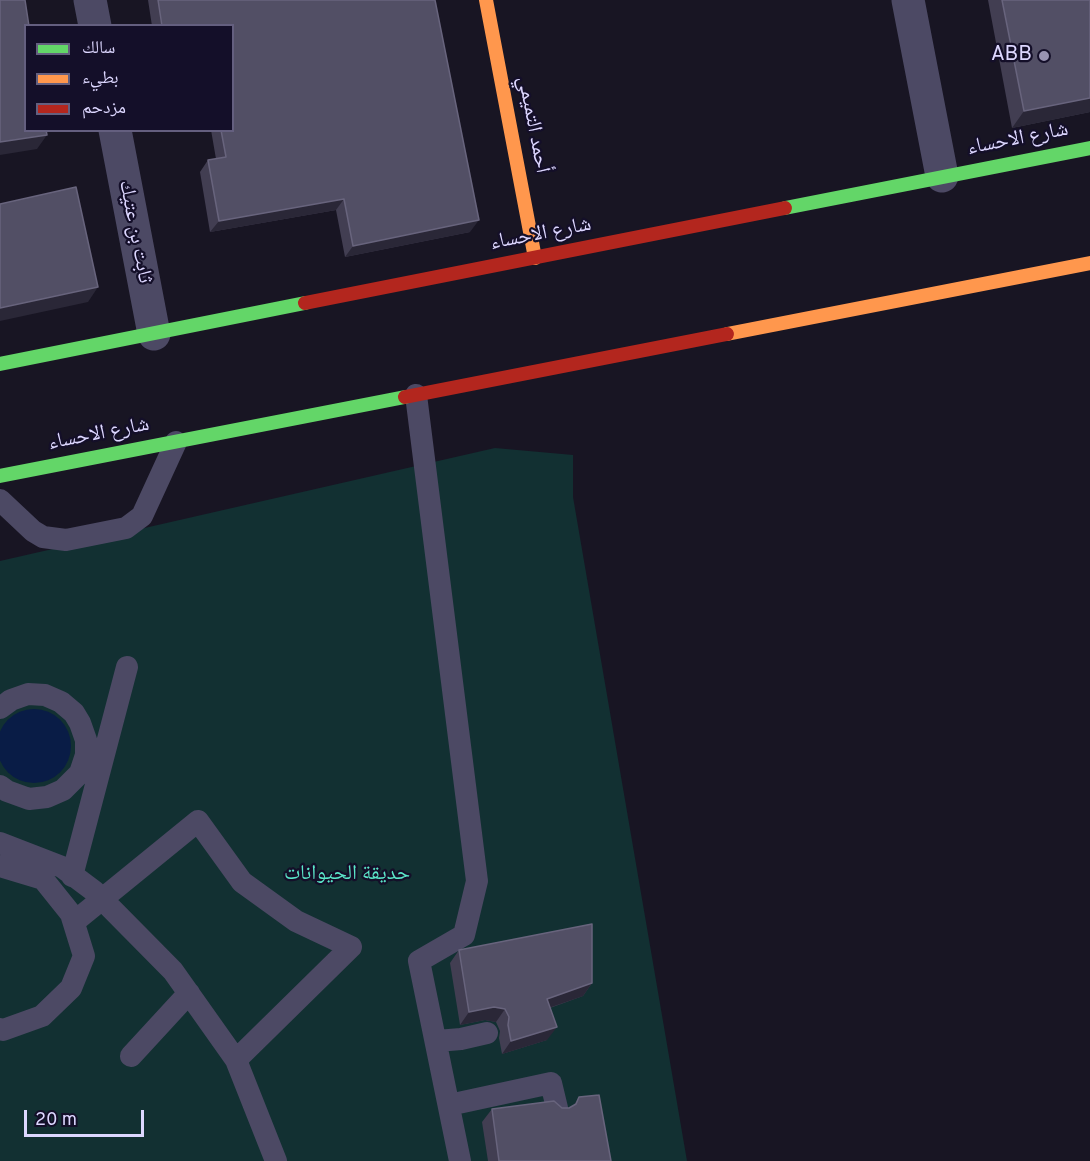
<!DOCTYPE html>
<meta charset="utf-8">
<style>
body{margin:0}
#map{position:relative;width:1090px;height:1161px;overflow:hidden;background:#181523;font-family:Overpass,"Noto Naskh Arabic",sans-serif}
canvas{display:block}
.legend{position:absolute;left:24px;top:24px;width:210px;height:108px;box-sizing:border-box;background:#140f29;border:2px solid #645f7f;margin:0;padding:8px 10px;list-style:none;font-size:18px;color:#ddd7ff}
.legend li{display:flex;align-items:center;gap:12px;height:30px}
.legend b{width:30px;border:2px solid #645f7f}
.scale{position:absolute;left:24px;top:1110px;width:120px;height:27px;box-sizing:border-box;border:3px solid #ddd7ff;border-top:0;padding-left:8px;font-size:18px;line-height:21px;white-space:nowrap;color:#ddd7ff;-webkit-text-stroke:4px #140f29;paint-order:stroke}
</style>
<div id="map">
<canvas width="1090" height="1161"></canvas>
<ul class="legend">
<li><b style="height:8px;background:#63d668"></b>سالك</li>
<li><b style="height:8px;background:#ff974d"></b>بطيء</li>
<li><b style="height:8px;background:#b3261e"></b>مزدحم</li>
</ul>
<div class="scale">20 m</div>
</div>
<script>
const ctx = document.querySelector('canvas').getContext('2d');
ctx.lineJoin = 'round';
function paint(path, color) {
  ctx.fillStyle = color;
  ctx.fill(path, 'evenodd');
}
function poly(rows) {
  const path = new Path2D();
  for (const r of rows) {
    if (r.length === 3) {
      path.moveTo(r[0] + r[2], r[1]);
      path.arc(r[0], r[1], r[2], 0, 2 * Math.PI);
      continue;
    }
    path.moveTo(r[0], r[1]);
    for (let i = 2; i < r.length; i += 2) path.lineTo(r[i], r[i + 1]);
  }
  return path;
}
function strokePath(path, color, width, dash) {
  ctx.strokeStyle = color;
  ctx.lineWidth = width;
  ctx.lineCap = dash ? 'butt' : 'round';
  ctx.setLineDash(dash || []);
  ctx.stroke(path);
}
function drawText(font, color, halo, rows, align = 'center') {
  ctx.font = font + ' Overpass,"Noto Naskh Arabic",sans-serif';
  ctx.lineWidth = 4.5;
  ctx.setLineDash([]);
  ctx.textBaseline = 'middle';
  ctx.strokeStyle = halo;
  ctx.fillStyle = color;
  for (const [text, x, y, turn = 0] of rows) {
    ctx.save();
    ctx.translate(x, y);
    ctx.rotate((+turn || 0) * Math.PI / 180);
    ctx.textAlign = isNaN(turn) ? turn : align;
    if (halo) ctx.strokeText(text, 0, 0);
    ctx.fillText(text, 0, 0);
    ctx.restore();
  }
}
const green = poly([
 [495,448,573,455,573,497,687,1161,0,1161,0,561]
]);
const water = poly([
 [34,746,37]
]);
const lane = poly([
 [416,395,477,881,464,935,419,961,460,1161],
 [0,500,33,531,43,537,66,540,126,528,142,516,176,442],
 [0,708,11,700,28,694,45,695,61,702,74,713,80,723,86,740,86,755,80,773,63,790,47,797,29,799,7,791,0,786],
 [0,843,62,867,94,891,173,971,236,1060,276,1161],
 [0,866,43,879,71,914,84,956,71,988,42,1016,3,1030,0,1029],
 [72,876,127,667],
 [74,922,198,821,242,882,296,921,351,947,236,1060],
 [437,1041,461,1039,487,1033],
 [131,1056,189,993],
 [449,1105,551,1083,557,1108]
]);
const street = poly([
 [90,0,95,26],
 [908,0,942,176],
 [115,130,154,334]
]);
const fast = poly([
 [785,208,1090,148],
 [0,364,305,303],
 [0,476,405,397]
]);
const slow = poly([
 [486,0,535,258],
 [727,334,1090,263]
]);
const jam = poly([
 [305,303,785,208],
 [405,397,727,334]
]);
const wall = poly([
 [148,0,435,0,470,232,345,257,336,210,210,232,200,172,208,160,216,159,211,130,232,130,232,26,152,26],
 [988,0,1090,0,1090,112,1012,128],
 [459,950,592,983,583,996,550,1008,547,1040,502,1054,499,1038,500,1031,496,1022,485,1020,460,1025,450,963],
 [579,1097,611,1161,488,1161,482,1122,492,1109,569,1108,574,1105]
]);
const shadedWall = poly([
 [1090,98,1090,112,1012,128,1024,111],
 [47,135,37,149,0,155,0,142],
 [344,199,336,210,210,232,219,221],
 [479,220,470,232,345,257,353,246],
 [98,287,88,302,0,321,0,308],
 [592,983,583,996,537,1012,547,999],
 [494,1007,505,1009,496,1022,485,1020,460,1025,469,1012],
 [557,1027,547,1040,502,1054,511,1041]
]);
const building = poly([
 [0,0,25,0,29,26,26,26,26,130,46,130,47,135,0,142,0,0],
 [158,0,435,0,479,220,353,246,344,199,219,221,208,160,226,157,221,130,232,130,232,26,162,26,158,0],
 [1002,0,1090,0,1090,98,1024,111,1002,0],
 [76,187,98,287,0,308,0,204,76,187],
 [592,924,592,983,547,999,557,1027,511,1041,508,1025,509,1017,505,1009,494,1007,469,1012,459,950,592,924],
 [599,1095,611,1161,499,1161,492,1109,554,1101,562,1108,569,1108,576,1104,579,1097,599,1095]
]);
const markers = [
 [1044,56,6,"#9893b2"]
];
const poiNames = [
 ["ABB",1032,56]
];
const streetNames = [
 ["أحمد التميمي",532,125,79],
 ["شارع الاحساء",1018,140,-11],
 ["ثابت بن عتيك",134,232,79],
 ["شارع الاحساء",541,235,-11],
 ["شارع الاحساء",99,435,-11]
];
const parkNames = [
 ["حديقة الحيوانات",347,875]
];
paint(green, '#123032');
paint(water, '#091c46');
strokePath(lane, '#4c4964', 22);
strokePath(street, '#4c4964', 33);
strokePath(fast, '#63d668', 14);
strokePath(slow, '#ff974d', 14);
strokePath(jam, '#b3261e', 14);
paint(wall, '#423e52');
paint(shadedWall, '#2a2737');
paint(building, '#524f65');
strokePath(building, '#68647d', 1.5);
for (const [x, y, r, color] of markers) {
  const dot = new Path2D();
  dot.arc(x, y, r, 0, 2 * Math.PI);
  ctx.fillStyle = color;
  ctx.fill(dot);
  strokePath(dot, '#140f29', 2);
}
drawText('21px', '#ddd7ff', '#140f29', poiNames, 'right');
drawText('21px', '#ddd7ff', '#140f29', streetNames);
drawText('21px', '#5be7c9', '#140f29', parkNames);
</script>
